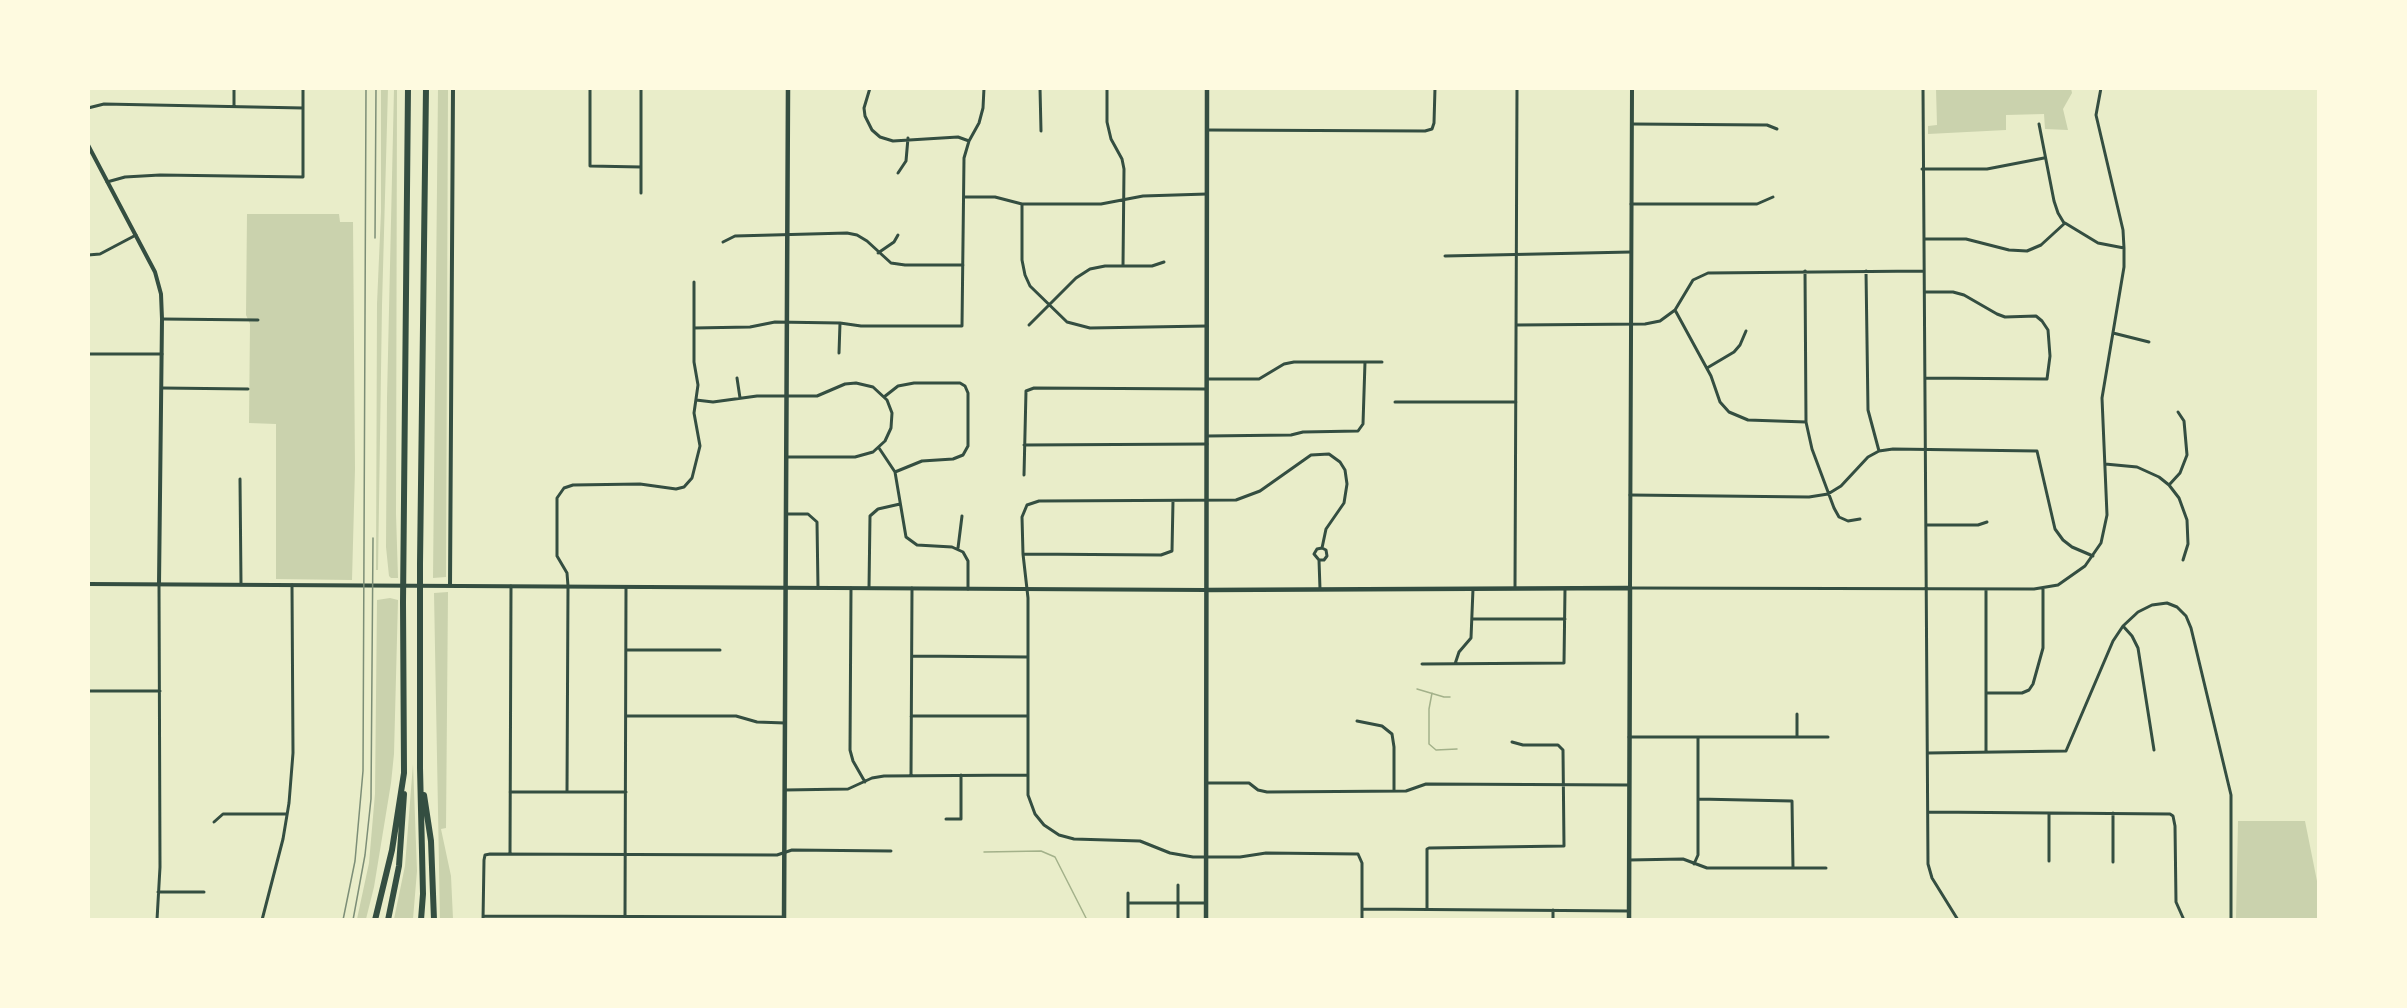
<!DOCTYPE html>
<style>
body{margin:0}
#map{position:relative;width:2407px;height:1008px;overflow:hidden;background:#e9edc9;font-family:Lato,sans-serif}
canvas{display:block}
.frame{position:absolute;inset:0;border:90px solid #fefae0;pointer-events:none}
</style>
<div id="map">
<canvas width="2407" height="1008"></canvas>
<div class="frame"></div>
</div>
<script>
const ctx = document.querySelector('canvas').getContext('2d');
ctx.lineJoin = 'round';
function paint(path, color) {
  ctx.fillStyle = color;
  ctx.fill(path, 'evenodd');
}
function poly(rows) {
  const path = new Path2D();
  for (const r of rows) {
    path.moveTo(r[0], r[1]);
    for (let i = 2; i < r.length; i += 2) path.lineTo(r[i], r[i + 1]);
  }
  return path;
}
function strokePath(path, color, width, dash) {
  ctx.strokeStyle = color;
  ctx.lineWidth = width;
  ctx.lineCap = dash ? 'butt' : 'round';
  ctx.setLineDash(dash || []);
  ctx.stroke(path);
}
const green = poly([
 [388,88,382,305,378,570,376,570,377,304,381,212,381,89],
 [2071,88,2072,93,2063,109,2068,130,2045,129,2044,114,2006,115,2006,130,1928,134,1928,126,1937,125,1936,89],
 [397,89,396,514,398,578,391,578,389,576,386,547,387,398,394,89],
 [448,89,446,577,433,578,438,89],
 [247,214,339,214,340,222,353,222,355,469,352,580,276,579,276,424,249,423,250,324,246,315],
 [448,592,446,828,441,829,451,876,453,919,440,920,434,593],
 [390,598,398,600,394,754,391,783,374,887,366,919,357,919,369,863,375,794,377,600],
 [413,764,417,871,413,919,394,919,405,866],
 [2238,821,2305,821,2318,886,2318,919,2236,919]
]);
const stream = poly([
 [1417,689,1444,697,1450,697],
 [1432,693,1429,709,1429,744,1436,750,1457,749],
 [984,852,1041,851,1055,857,1087,920]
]);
const minor = poly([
 [590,88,590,166,641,167],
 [870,88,864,108,865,116,872,130,880,137,893,141,958,137,969,141],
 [1040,88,1041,131],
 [1107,88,1107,122,1111,139,1122,159,1124,169,1123,266],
 [1923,88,1928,864,1932,878,1958,920],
 [234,105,234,88],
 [88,108,104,104,303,108],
 [1632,124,1767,125,1777,129],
 [2039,124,2054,201,2058,213,2064,223],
 [1207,130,1425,131,1432,129,1434,123,1435,88],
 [1922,169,1987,169,2044,158],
 [898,173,906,161,908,138],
 [107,182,125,177,160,175,303,177,303,88],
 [641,193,641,88],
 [964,197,995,197,1022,204,1101,204,1143,196,1207,194],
 [1022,204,1022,260,1025,275,1030,286,1067,322,1090,328,1207,326],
 [1631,204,1757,204,1773,197],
 [1924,239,1966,239,2009,250,2027,251,2041,245,2065,223,2098,243,2124,248],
 [723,242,735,236,847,233,857,235,867,241,891,263,905,265,963,265],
 [878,253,894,242,898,235],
 [88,255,100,254,136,235],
 [1445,256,1631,252],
 [1805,271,1806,422,1812,449,1834,508,1839,517,1848,521,1860,519],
 [1866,271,1868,410,1879,451],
 [1925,292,1953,292,1964,295,1997,314,2005,317,2036,316,2042,321,2048,330,2050,356,2047,379,1925,378],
 [1675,310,1711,376,1720,402,1729,412,1748,420,1806,422],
 [162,319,258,320],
 [1029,325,1076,278,1090,269,1105,266,1152,266,1164,262],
 [1516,325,1645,324,1660,321,1675,310,1693,280,1708,273,1924,271],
 [694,328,750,327,775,322,840,323,861,326,962,326,964,158,969,141,979,123,983,108,984,88],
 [2113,333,2149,342],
 [839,353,840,323],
 [88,354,162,354],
 [1707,368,1734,352,1740,345,1746,331],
 [737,378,740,398],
 [1207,379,1259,379,1284,364,1294,362,1382,362],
 [162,388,248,389],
 [884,397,898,386,914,383,960,383,965,386,968,393,968,446,963,455,953,459,922,461,895,472],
 [696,400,713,402,757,396,817,396,845,384,856,383,873,387,887,400,892,413,891,428,885,441,873,452,855,457,787,457],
 [1395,402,1516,402],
 [1207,436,1291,435,1303,432,1358,431,1363,424,1365,362],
 [1024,445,1207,444],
 [879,448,895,472,906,537,917,545,952,547,963,552,968,561,968,589],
 [2105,464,2137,467,2159,477,2169,485,2179,498,2187,520,2188,544,2183,560],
 [1024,475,1026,391,1034,388,1206,389],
 [240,479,241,584],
 [2169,485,2180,473,2187,455,2184,421,2178,412],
 [1630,495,1809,497,1828,494,1841,486,1868,457,1879,451,1893,449,2037,451,2055,529,2063,540,2072,547,2093,556],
 [787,514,808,514,817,522,818,588],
 [1926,525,1978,525,1987,522],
 [958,548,962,516],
 [1322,548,1326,529,1344,503,1347,484,1345,470,1340,462,1329,454,1311,455,1260,491,1236,500,1039,501,1027,505,1022,517,1023,554,1028,598,1028,795,1035,814,1044,825,1059,835,1074,839,1140,841,1170,853,1193,857,1240,857,1266,853,1358,854,1362,863,1362,920],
 [1023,554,1161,555,1172,551,1173,501],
 [1319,560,1324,560,1327,556,1326,550,1322,548,1317,549,1314,554,1319,560,1320,589],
 [851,588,850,750,853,761,865,782],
 [869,588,870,516,878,509,900,504],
 [1515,588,1517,88],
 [1631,588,2034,589,2058,585,2085,566,2101,543,2107,515,2102,398,2124,267,2124,248,2123,230,2096,115,2101,88],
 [1986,589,1986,752],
 [1473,619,1565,619],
 [2123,626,2132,636,2138,648,2154,750],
 [626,650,720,650],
 [912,656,1028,657],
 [1422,664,1564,663,1565,589],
 [1455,664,1459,652,1471,638,1473,589],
 [88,691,160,691],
 [1986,693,2022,693,2029,690,2033,684,2043,648,2043,588],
 [1797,714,1797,737],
 [626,716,736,716,757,722,785,723],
 [911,716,1028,716],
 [1357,721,1382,726,1392,734,1394,747,1394,791],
 [1629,737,1828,737],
 [1928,753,2066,751,2113,641,2123,626,2138,612,2152,605,2167,603,2177,607,2186,616,2191,628,2231,795,2231,920],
 [911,776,912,588],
 [1206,783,1249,783,1258,790,1267,792,1406,791,1426,784,1629,785],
 [785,790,848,789,872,778,884,776,1028,775],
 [510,792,626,792],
 [567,792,568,586,567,573,557,556,557,498,564,488,573,485,640,484,676,489,684,487,692,478,700,446,694,413,698,385,694,362,694,282],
 [1698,799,1792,801,1793,868],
 [1928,812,2170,814,2173,816,2175,826,2176,902,2184,920],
 [946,819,961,819,961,775],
 [214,822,223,814,287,814],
 [510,854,511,586],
 [1629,860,1683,859,1707,868,1826,868],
 [2049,861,2049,813],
 [2113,862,2113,813],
 [1694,864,1698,855,1698,738],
 [1178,885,1178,920],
 [158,892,204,892],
 [1128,893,1128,920],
 [1128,903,1206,903],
 [1362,909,1629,911],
 [1427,909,1427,849,1429,848,1564,846,1563,750,1558,745,1523,745,1512,742],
 [1553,910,1553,920],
 [483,916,784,917],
 [625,917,626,587],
 [157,920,160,867,159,584],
 [262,920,283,839,289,803,293,753,292,585],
 [483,920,484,860,485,855,490,854,777,855,792,850,891,851]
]);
const tertiary = poly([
 [88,145,155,272,161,294,162,319,159,584],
 [88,584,1206,590],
 [450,586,453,88],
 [1630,588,1632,88]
]);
const secondary = poly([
 [1206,590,1630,588,1629,920],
 [784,920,788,88],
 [1206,920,1207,88]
]);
const motorway = poly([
 [424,795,431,841,434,920],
 [375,920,392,850,404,773,403,602,408,88],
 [388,920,399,866,404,794],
 [421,920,423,894,420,768,420,563,426,88]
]);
const rail = poly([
 [375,238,376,88],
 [343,920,355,861,363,771,366,88],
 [353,920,365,855,371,799,373,538]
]);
paint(green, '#cad2ad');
strokePath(stream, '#a3b18a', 1.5);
strokePath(minor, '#344e41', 3);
strokePath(tertiary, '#344e41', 4);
strokePath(secondary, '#344e41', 4.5);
strokePath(motorway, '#344e41', 6);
strokePath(rail, '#7c8e77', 1.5);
</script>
